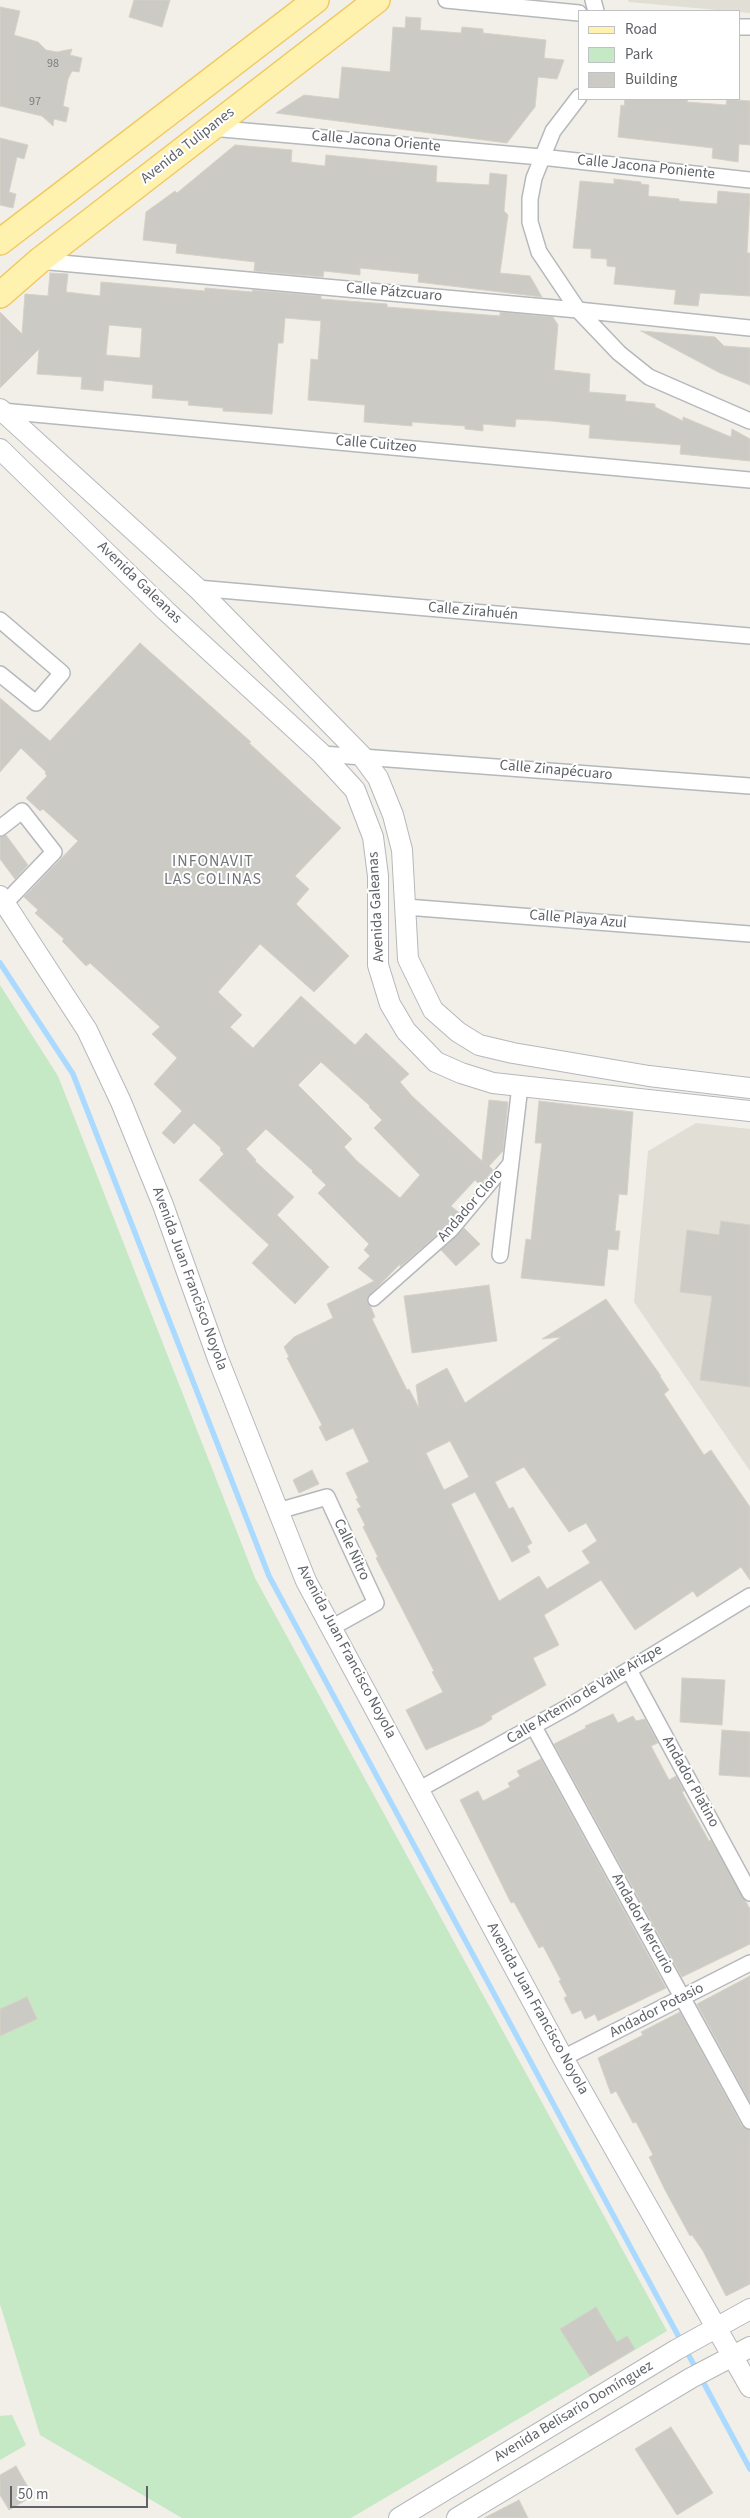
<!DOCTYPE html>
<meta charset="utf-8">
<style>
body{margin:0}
#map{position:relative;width:750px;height:2518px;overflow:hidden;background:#f1efe8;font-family:"Source Sans 3",sans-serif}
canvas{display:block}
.legend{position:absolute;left:578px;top:10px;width:162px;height:90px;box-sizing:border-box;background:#fff;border:1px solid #bfc1c3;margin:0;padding:6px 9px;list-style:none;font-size:15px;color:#5f6368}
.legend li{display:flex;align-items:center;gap:10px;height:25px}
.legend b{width:25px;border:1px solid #bfc1c3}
.scale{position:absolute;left:10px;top:2486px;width:138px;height:22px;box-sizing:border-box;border:2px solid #5f6368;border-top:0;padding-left:6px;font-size:15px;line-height:18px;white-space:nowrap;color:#5f6368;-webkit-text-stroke:4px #fff;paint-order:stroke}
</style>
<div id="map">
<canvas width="750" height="2518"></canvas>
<ul class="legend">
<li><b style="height:6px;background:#fff2af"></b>Road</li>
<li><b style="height:14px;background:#c5e8c5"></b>Park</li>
<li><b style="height:14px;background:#cccac5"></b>Building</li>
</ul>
<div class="scale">50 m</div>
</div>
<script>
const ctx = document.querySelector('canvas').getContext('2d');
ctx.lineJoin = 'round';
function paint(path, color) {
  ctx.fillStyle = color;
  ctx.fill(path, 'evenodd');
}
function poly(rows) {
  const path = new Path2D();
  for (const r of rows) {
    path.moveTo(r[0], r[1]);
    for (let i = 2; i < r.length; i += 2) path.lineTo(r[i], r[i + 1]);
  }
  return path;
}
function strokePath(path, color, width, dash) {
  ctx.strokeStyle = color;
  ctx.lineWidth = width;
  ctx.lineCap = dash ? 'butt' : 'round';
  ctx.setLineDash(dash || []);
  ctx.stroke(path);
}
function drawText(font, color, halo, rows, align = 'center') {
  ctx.font = font + ' "Source Sans 3",sans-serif';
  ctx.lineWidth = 4;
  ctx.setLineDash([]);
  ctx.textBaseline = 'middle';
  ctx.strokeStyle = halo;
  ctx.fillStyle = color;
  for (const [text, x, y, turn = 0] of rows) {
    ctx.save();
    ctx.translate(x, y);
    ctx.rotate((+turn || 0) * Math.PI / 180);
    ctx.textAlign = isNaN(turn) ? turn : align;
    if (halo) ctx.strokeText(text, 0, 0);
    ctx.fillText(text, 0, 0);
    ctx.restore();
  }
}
const education = poly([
 [628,0,750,0,750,13,629,2],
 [696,1123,750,1129,750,1471,634,1302,648,1151]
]);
const green = poly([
 [0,985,58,1076,255,1578,667,2331,351,2518,182,2518,40,2435,0,2304],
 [12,2415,26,2445,0,2460,0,2416]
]);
const stream = poly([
 [0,963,73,1074,269,1576,750,2469]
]);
const building = poly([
 [134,0,170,0,162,27,129,17,134,0],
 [0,7,20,11,14,35,38,42,46,50,57,52,72,49,70,55,82,58,79,72,72,71,68,79,63,106,69,108,66,122,54,119,53,126,42,116,0,106,0,7],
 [406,17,421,18,420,30,461,33,462,27,483,29,483,33,546,40,544,58,564,60,557,79,538,77,535,107,507,143,276,113,304,95,339,99,342,67,390,72,393,27,405,28,406,17],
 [625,99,688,99,687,102,726,105,727,99,750,101,750,145,739,144,738,162,712,158,713,148,618,137,621,105,624,106,625,99],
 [0,138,28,145,24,159,17,157,9,192,16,194,13,208,0,205,0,138],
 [235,145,292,150,291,162,325,166,326,155,437,166,436,182,489,185,490,173,507,175,504,211,508,215,500,273,530,276,542,297,418,282,419,274,360,268,360,275,324,271,323,277,254,271,255,262,176,253,177,244,143,240,146,212,175,191,177,193,235,145],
 [614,179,641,182,641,184,649,185,648,196,679,199,679,201,717,204,718,191,750,194,747,253,750,253,750,296,700,293,698,306,674,304,676,290,614,284,616,267,607,266,607,259,591,258,591,249,573,248,580,181,614,184,614,179],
 [50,273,68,274,66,292,100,296,101,282,205,291,205,288,252,292,253,290,321,296,321,299,387,304,387,307,500,316,500,312,553,317,558,325,554,370,590,374,589,392,626,395,625,401,655,404,655,407,683,421,683,417,731,437,732,429,750,439,750,461,680,454,681,445,589,438,590,425,551,421,516,419,515,427,483,424,483,431,465,429,465,426,412,422,412,426,364,422,365,405,308,400,311,359,318,360,321,321,285,318,283,343,278,343,272,414,223,411,223,408,188,405,189,401,152,398,153,385,104,380,103,391,81,389,82,377,37,374,39,349,0,388,0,312,22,334,25,294,48,296,50,273],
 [109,325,142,328,140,358,106,355,109,325],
 [641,331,715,337,724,346,750,348,750,385,720,373,641,331],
 [140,643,251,742,249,743,341,828,295,876,309,889,296,904,349,956,314,992,260,944,218,992,242,1015,230,1027,253,1048,301,996,355,1045,366,1033,409,1074,400,1082,412,1096,482,1161,489,1100,508,1102,503,1151,489,1166,493,1170,480,1185,475,1180,451,1206,458,1212,447,1226,400,1267,400,1264,367,1298,375,1317,372,1319,407,1390,409,1389,419,1408,416,1385,447,1368,465,1403,561,1337,542,1339,606,1299,661,1376,659,1375,669,1390,664,1394,704,1455,711,1450,750,1507,750,1580,741,1567,697,1597,693,1591,635,1630,601,1580,544,1615,559,1645,533,1658,546,1685,491,1716,492,1719,483,1725,426,1750,406,1710,443,1692,432,1672,434,1671,376,1558,378,1557,363,1527,365,1525,357,1509,361,1507,356,1499,358,1498,346,1473,369,1462,353,1428,326,1441,319,1427,322,1425,287,1358,289,1357,284,1347,294,1337,333,1318,327,1304,374,1281,358,1268,370,1256,364,1250,369,1244,318,1193,326,1185,312,1172,313,1171,266,1129,246,1149,256,1160,255,1161,294,1197,277,1215,329,1267,295,1304,252,1263,269,1245,199,1180,224,1154,220,1150,221,1148,194,1123,174,1144,162,1133,182,1111,154,1084,177,1058,152,1034,160,1027,90,963,86,966,62,941,64,939,35,913,38,910,24,897,78,841,43,809,40,811,26,798,47,776,45,773,46,772,21,748,0,772,0,698,50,741,140,643],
 [321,1062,370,1106,369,1107,382,1120,374,1128,420,1175,400,1198,357,1161,344,1147,352,1139,298,1085,321,1062],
 [450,1441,469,1477,444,1490,426,1453,450,1441],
 [524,1467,569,1532,586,1523,597,1541,582,1551,590,1563,547,1589,539,1576,499,1601,451,1504,475,1492,512,1562,530,1552,527,1546,532,1543,513,1507,509,1509,495,1482,524,1467],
 [6,835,28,865,15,879,0,859,0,837,6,835],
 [539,1101,633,1112,627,1195,619,1194,615,1231,620,1231,618,1250,608,1249,604,1286,521,1278,526,1239,531,1240,537,1185,542,1143,535,1143,539,1101],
 [721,1221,750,1225,750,1387,700,1380,712,1296,680,1292,687,1230,719,1235,721,1221],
 [464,1228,480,1244,456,1266,441,1250,464,1228],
 [489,1285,497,1341,412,1353,404,1296,489,1285],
 [312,1470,319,1484,299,1493,293,1480,312,1470],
 [682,1678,725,1680,722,1725,680,1722,682,1678],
 [613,1714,618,1723,633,1716,636,1721,645,1719,658,1743,651,1746,669,1780,676,1776,684,1791,682,1792,709,1841,711,1840,750,1909,750,1944,682,1977,554,1744,586,1728,585,1726,613,1714],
 [722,1730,750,1732,750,1777,719,1775,722,1730],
 [541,1759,666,1988,598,2021,595,2014,585,2019,581,2010,572,2014,564,1998,567,1996,559,1981,561,1980,543,1946,539,1948,514,1902,511,1903,460,1800,478,1791,483,1801,510,1787,508,1783,520,1776,517,1771,541,1759],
 [750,1976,750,2102,697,2004,750,1976],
 [27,1997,37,2019,0,2036,0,2009,27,1997],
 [680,2012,742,2126,750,2130,750,2284,726,2296,703,2251,692,2235,690,2236,665,2190,649,2157,653,2155,636,2122,633,2123,616,2091,611,2094,598,2058,643,2035,641,2032,680,2012],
 [596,2307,617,2342,627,2336,635,2349,590,2376,560,2329,596,2307],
 [671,2427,713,2493,677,2515,635,2449,671,2427],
 [16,2466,33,2496,9,2510,0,2495,0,2475,16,2466],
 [519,2500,528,2518,484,2518,519,2500]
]);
const pedestrian = poly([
 [374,1300,452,1231,512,1159]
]);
const minor = poly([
 [446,0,579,13],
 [593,0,596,11],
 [739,27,750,27],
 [579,97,553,131,534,178,530,199,530,222,539,252,578,310,619,353,649,377,750,421],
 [211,128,541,157,750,180],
 [39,261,578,310,750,328],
 [2,411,750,480],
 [197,588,750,636],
 [0,620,62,673,36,703,0,674],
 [322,754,750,786],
 [0,828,22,811,54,852,5,903],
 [406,907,750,934],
 [500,1255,520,1086],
 [278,1511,327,1497,356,1560,376,1603,331,1628],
 [629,1670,750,1893],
 [534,1727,750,2121],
 [418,1790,568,1707,750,1596],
 [563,2058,750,1963]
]);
const tertiary = poly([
 [0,409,197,588,361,755,378,778,393,815,402,850,408,959,433,1010,458,1032,479,1045,513,1053,649,1076,750,1088],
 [0,449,166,611,322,754,355,790,373,837,378,876,378,965,390,1004,406,1031,436,1062,461,1073,493,1083,750,1111],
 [0,896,87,1030,121,1102,163,1205,218,1359,306,1581,563,2058,750,2387],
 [399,2518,676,2350,750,2309],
 [457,2518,691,2378,750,2347]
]);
const primary = poly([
 [0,242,316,0],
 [0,295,39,261,377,0]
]);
const numberNames = [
 ["98",53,64],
 ["97",35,102]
];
const streetNames = [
 ["Calle Jacona Oriente",376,142,5],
 ["Avenida Tulipanes",188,146,-38],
 ["Calle Jacona Poniente",646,168,6],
 ["Calle Pátzcuaro",394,293,5],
 ["Calle Cuitzeo",376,445,5],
 ["Avenida Galeanas",139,583,44],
 ["Calle Zirahuén",473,612,5],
 ["Calle Zinapécuaro",556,771,5],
 ["Avenida Galeanas",377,907,-93],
 ["Calle Playa Azul",578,920,5],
 ["Andador Cloro",471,1206,-49],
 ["Avenida Juan Francisco Noyola",189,1279,70],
 ["Calle Nitro",351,1550,65],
 ["Avenida Juan Francisco Noyola",346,1652,62],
 ["Calle Artemio de Valle Arizpe",585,1695,-31],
 ["Andador Platino",690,1782,61],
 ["Andador Mercurio",642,1924,61],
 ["Avenida Juan Francisco Noyola",537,2009,61],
 ["Andador Potasio",657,2011,-27],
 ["Avenida Belisario Domínguez",574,2412,-31]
];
const neighbourhoodNames = [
 ["INFONAVIT",213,862],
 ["LAS COLINAS",213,880]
];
paint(education, '#e1ded6');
paint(green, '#c5e8c5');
strokePath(stream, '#aadaff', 5.5);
paint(building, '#cccac5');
strokePath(building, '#d6d1c6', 1);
strokePath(pedestrian, '#b5b8bc', 14);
strokePath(minor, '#b5b8bc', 18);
strokePath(tertiary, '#b5b8bc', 22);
strokePath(primary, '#f2c960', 28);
strokePath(pedestrian, '#fff', 11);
strokePath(minor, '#fff', 15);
strokePath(tertiary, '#fff', 20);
strokePath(primary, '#fff2af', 25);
drawText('12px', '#7a7d7f', null, numberNames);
drawText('15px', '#5f6368', '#fff', streetNames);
ctx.letterSpacing = '1px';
drawText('16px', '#70757a', '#fff', neighbourhoodNames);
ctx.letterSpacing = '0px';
</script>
